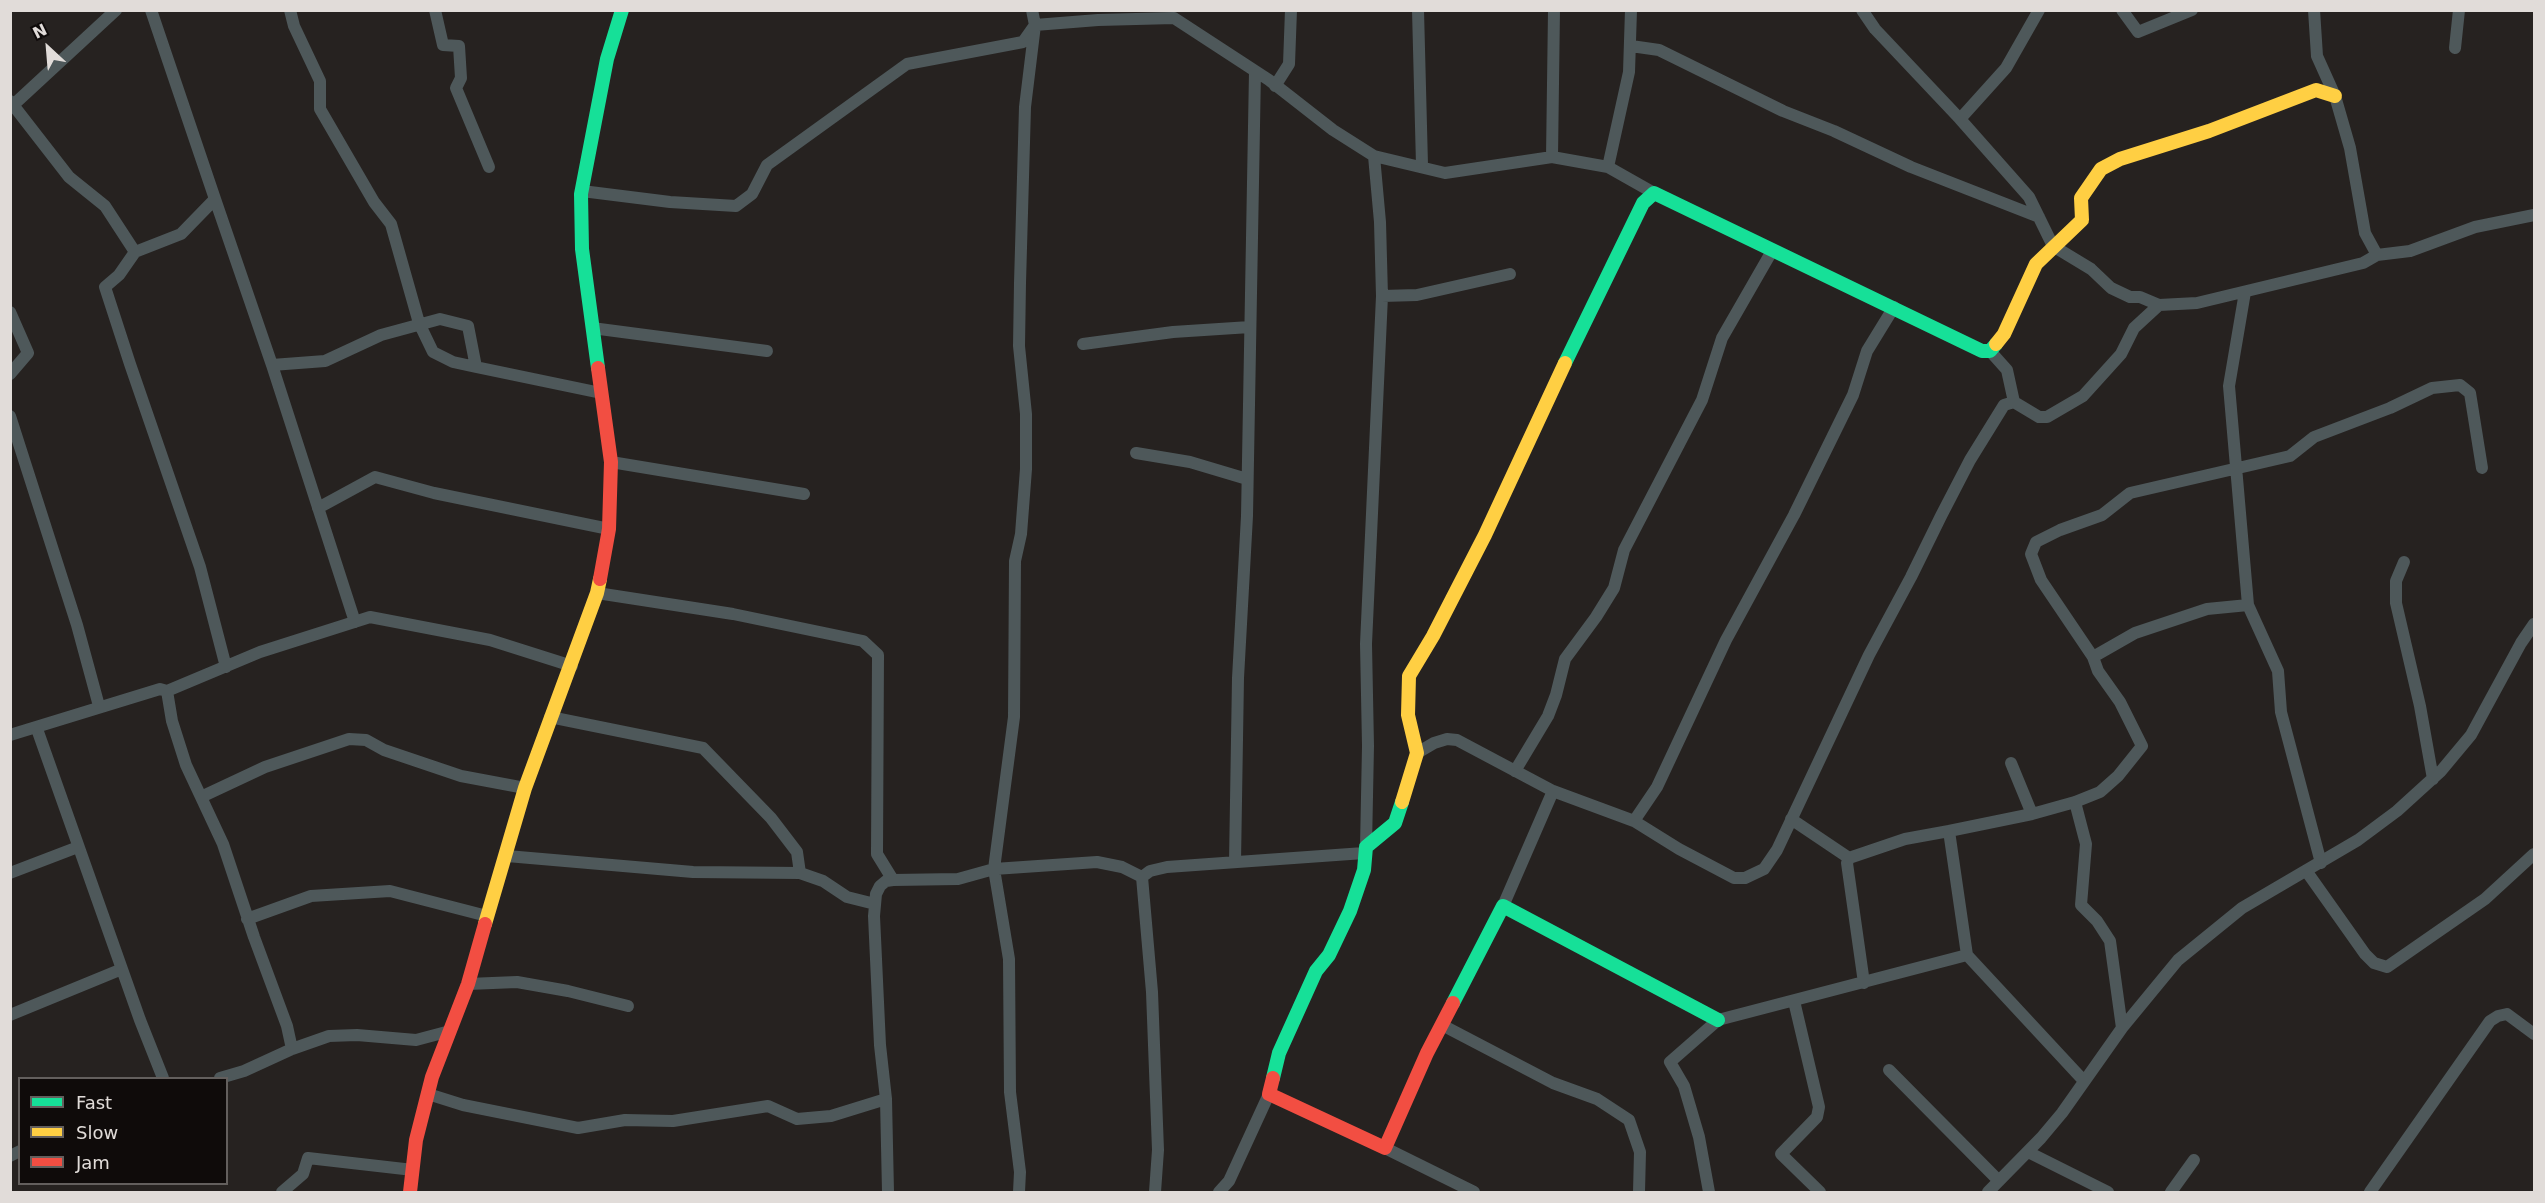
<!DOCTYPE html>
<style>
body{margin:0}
#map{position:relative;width:2545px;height:1203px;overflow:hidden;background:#262220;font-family:"DejaVu Sans",sans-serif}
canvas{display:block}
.frame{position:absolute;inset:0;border:12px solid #e1dcd9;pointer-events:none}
.legend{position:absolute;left:18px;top:1077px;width:210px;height:108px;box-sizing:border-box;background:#0f0b0a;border:2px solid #635f5d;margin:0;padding:8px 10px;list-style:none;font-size:18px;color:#e1dcd9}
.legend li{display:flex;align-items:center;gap:12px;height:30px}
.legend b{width:30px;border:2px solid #635f5d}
.north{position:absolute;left:18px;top:18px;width:60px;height:60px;-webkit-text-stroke:4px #0f0b0a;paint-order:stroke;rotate:334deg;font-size:16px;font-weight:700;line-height:24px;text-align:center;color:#e1dcd9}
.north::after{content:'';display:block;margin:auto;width:21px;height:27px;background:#e1dcd9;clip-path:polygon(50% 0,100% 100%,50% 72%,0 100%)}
</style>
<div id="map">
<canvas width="2545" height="1203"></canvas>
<div class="frame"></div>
<ul class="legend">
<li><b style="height:8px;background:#16e098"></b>Fast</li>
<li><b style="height:8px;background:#ffcf43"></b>Slow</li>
<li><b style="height:8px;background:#f24e42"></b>Jam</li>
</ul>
<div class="north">N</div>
</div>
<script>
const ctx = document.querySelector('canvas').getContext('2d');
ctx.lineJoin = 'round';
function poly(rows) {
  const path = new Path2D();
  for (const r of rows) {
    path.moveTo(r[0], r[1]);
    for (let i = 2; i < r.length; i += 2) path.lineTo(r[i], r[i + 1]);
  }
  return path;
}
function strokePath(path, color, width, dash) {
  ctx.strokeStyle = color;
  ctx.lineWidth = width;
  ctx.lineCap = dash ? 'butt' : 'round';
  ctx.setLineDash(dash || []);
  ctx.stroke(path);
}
const street = poly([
 [290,10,294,26,320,81,320,109,374,202,391,224,419,323,433,352,453,362,476,367],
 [435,10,443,45,459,46,461,78,456,88,489,167],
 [1418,10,1422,165],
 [1862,10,1875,29,1960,119,2029,197,2053,246,2091,269,2111,288,2130,297,2140,297,2159,305,2197,303,2363,263,2377,255,2410,251,2475,227,2534,215],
 [2122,10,2138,32,2192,10],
 [2314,10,2317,56,2335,96,2350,148,2365,233,2377,255],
 [1631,46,1659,50,1783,111,1834,131,1911,167,2039,217],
 [2455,48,2459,10],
 [1275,86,1289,64,1291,10],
 [10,101,69,177,105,206,135,252,119,275,105,287,130,364,200,567,226,667],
 [10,108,116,10],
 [1960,119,2006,68,2039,10],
 [1552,157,1554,10],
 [1608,167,1629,72,1631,10],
 [582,191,670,202,736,206,752,194,767,165,907,64,1023,42,1035,25,1098,20,1174,18,1269,80,1333,130,1374,156,1445,173,1552,157,1608,167,1654,193],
 [215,199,272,365,325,361,381,335,440,319,468,326,476,367,601,393],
 [135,252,181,234,215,199,151,10],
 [2245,292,2229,386,2248,605,2278,671,2281,712,2321,863],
 [1382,296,1417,295,1510,274],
 [10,312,28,353,10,374],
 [592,328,767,351],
 [1083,344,1173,332,1250,327],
 [1990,351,2007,370,2014,402],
 [272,365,355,622],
 [10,416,77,625,99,706],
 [1136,453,1190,462,1247,479],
 [611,462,804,494],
 [318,508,375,477,434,493,609,529],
 [2404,562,2396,581,2396,603,2420,706,2433,779],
 [597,593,733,614,863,641,878,655,877,854,893,880],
 [2093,657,2041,580,2031,554,2036,542,2060,530,2102,515,2130,493,2290,456,2314,437,2390,408,2432,388,2460,385,2470,393,2482,468],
 [167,691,172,721,186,765,223,844,254,937,287,1026,292,1049,244,1071,220,1078],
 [550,717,703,748,771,818,797,852,800,873],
 [37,729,140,1020,163,1078],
 [10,735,160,689,167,691,260,652,370,617,490,640,572,666],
 [1417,753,1434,743,1447,739,1457,740,1553,791,1634,821,1679,849,1734,878,1745,878,1764,869,1777,850,1869,655,1911,577,1941,516,1970,460,2004,405,2014,402,2039,417,2047,417,2083,396,2121,354,2134,328,2159,305],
 [2011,763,2032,814],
 [1515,771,1548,716,1556,695,1565,659,1596,617,1614,588,1624,550,1702,400,1722,338,1772,251],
 [201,797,265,767,349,739,366,740,384,750,461,776,525,788],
 [2075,802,2086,844,2081,905,2097,921,2110,941,2122,1028],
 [1791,819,1849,858],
 [1634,821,1657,787,1726,640,1794,515,1853,395,1867,351,1894,307],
 [1366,847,1368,746,1366,644,1382,296,1380,222,1374,156],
 [507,856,693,872,800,873,823,881,847,897,875,904],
 [1235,862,1238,678,1247,516,1255,71],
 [2307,872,2365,954,2374,963,2387,967,2485,899,2534,854],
 [10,873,78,847],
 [1142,877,1152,992,1158,1150,1155,1192],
 [1142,877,1150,871,1167,867,1364,853],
 [1503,906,1553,791],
 [247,919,311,896,390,891,487,916],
 [1967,955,2084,1081],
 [1864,983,1847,863,1849,858,1905,839,1949,831],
 [468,984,517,982,568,991,628,1006],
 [1794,1001,1819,1107,1817,1117,1781,1154,1820,1192],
 [10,1015,122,969],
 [1442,1025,1553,1083,1597,1099,1629,1120,1640,1152,1639,1192],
 [292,1049,329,1036,357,1035,416,1040,450,1031],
 [1889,1070,1999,1181],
 [428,1094,463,1105,578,1128,625,1120,673,1121,768,1106,797,1119,831,1116,886,1099],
 [1385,1148,1474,1192],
 [2028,1152,2108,1192],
 [10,1156,20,1151],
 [282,1192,303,1174,308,1158,413,1170],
 [888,1192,886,1099,880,1045,874,916,876,894,880,886,886,881,893,880,958,879,994,869,1097,862,1122,867,1142,877],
 [1019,1192,1020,1172,1010,1092,1009,959,994,869,1014,717,1015,561,1021,534,1026,469,1026,414,1019,346,1020,283,1025,107,1035,25,1032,10],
 [1219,1192,1229,1181,1269,1094],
 [1709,1192,1699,1137,1684,1086,1670,1062,1718,1020,1967,955,1949,831,2032,814,2075,802,2100,792,2118,776,2142,746,2120,702,2098,671,2093,657,2135,633,2207,609,2248,605],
 [1988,1192,2041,1138,2062,1113,2122,1028,2178,960,2242,908,2358,840,2397,811,2441,771,2471,735,2521,643,2534,624],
 [2171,1192,2194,1160],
 [2370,1192,2490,1021,2498,1016,2507,1014,2534,1034]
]);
const fast = poly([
 [1565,363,1643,203,1654,193,1982,351,1990,351,1996,344],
 [598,368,582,249,581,194,607,59,622,10],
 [1453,1003,1503,906,1718,1020],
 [1273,1078,1279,1053,1316,971,1329,955,1350,911,1364,870,1366,847,1395,823,1402,802]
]);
const slow = poly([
 [1996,344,2004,334,2036,264,2082,220,2081,198,2101,169,2120,159,2209,131,2316,90,2335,96],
 [1402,802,1417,753,1408,715,1409,676,1433,636,1485,535,1565,363],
 [485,924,525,788,597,593,600,579]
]);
const jam = poly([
 [598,368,611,462,609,529,600,579],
 [1273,1078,1269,1094,1385,1148,1427,1053,1453,1003],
 [410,1192,416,1140,432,1077,468,984,485,924]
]);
strokePath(street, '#4e585a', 12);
strokePath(fast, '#16e098', 14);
strokePath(slow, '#ffcf43', 14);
strokePath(jam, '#f24e42', 14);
</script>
